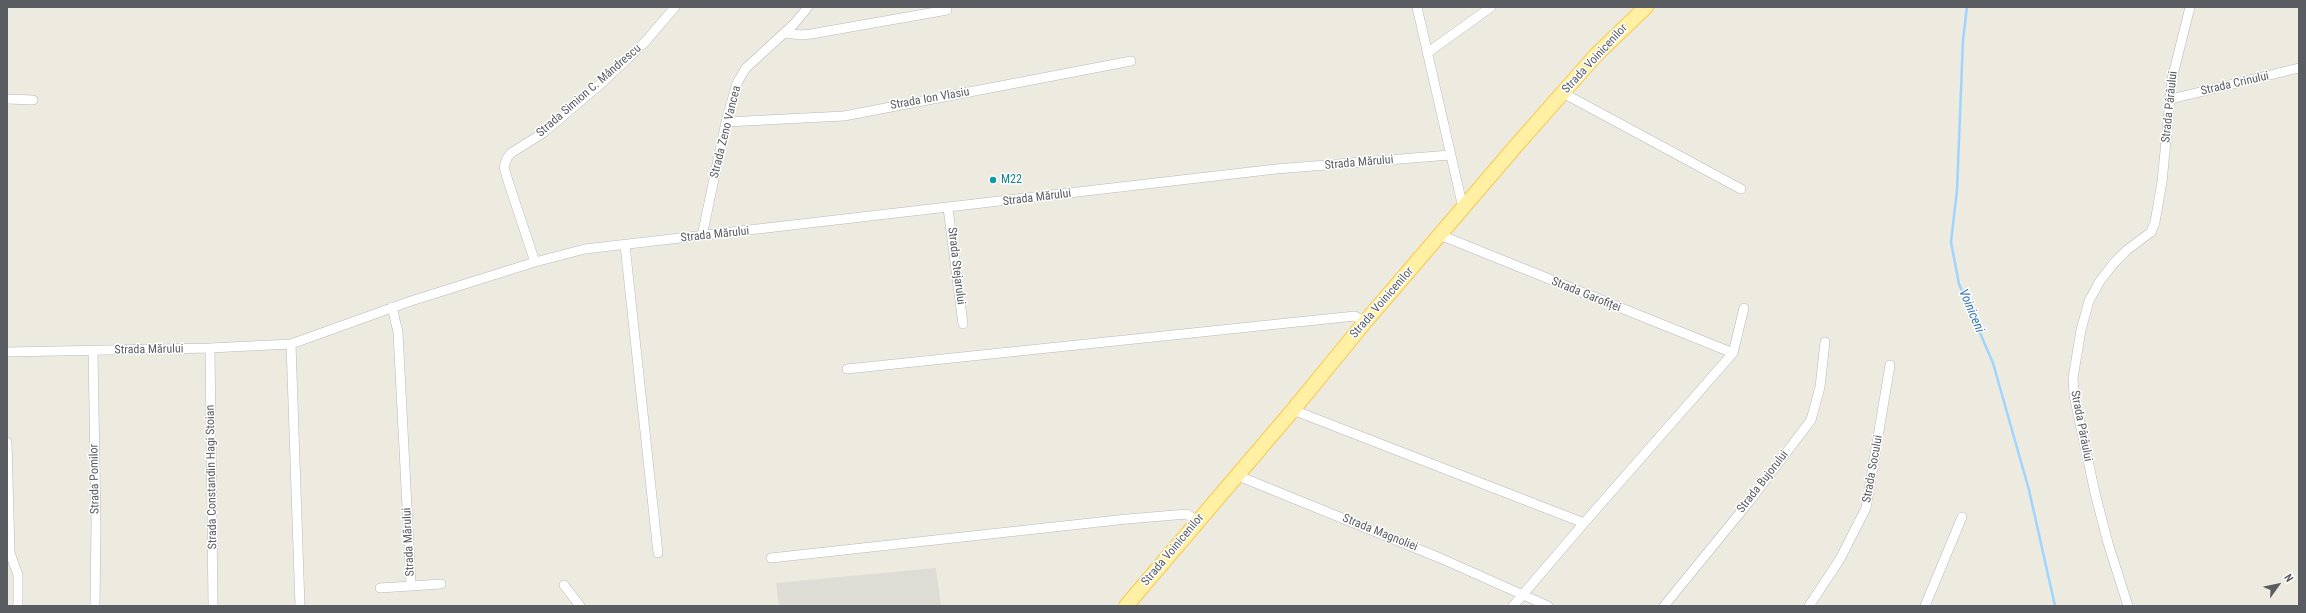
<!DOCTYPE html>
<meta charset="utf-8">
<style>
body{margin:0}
#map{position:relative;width:2306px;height:613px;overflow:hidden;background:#edeae0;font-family:"Roboto Condensed",sans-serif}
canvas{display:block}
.frame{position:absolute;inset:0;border:8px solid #595d62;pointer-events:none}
.north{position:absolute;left:2258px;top:565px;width:40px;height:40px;-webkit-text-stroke:3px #fff;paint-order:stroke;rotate:57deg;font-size:11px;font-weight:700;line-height:16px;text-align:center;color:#595d62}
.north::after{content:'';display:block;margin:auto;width:14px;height:18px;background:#595d62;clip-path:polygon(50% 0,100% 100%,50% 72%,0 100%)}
</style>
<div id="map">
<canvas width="2306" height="613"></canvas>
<div class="frame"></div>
<div class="north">N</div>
</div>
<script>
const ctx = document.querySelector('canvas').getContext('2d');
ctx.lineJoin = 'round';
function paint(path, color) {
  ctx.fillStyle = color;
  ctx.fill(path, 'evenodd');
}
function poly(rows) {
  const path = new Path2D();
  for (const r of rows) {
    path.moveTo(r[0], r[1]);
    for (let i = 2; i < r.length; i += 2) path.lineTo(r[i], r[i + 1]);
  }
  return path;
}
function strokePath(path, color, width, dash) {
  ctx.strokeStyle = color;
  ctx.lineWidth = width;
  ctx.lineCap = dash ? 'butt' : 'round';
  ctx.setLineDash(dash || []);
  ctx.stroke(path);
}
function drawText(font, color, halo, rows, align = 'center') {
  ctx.font = font + ' "Roboto Condensed",sans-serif';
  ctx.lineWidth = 3;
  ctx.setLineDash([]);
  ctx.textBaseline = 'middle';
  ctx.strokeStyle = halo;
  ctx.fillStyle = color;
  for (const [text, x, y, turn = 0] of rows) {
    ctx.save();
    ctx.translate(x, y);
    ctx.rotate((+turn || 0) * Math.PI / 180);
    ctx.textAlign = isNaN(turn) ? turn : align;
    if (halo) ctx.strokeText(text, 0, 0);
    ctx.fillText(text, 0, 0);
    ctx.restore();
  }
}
const industrial = poly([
 [936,568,941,606,779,606,776,583]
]);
const stream = poly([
 [1967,7,1963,40,1957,190,1951,242,1959,284,1993,363,2029,490,2055,606]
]);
const minor = poly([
 [1417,7,1463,208],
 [785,33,801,35,811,34,947,10],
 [1427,53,1491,7],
 [1563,93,1741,189],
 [7,99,33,100],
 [2171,99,2299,68],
 [726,122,844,116,1131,61],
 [948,208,963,324],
 [1440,235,1733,353],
 [702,236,726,122,737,83,746,68,794,24,808,7],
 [625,245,658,553],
 [535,262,508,181,504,167,507,158,511,153,543,133,603,82,645,42,675,7],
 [392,307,398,332,411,585],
 [291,344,300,606],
 [210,348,213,606],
 [93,351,96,523,95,606],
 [7,352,210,348,291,344,411,301,535,262,585,249,1276,169,1450,155],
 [847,369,1355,316,1365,322],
 [1293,410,1584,523,1733,353,1744,308],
 [7,442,10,553,18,575,18,606],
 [1236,475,1440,558,1548,606],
 [771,558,1127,519,1187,514,1197,521],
 [564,585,580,606],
 [380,588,441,584],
 [1513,606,1584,523],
 [1664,606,1748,503,1811,420,1820,387,1825,342],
 [1809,606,1840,559,1866,508,1890,365],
 [1925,606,1962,517],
 [2128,606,2108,543,2095,493,2074,395,2073,378,2081,330,2089,301,2100,281,2114,263,2127,250,2151,232,2155,222,2162,182,2172,79,2190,7]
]);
const primary = poly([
 [1126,606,1293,410,1365,322,1515,147,1596,55,1646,7]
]);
const markers = [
 [993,180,4,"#0f9aa8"]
];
const streetNames = [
 ["Strada Voinicenilor",1595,59,-47],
 ["Strada Crinului",2235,84,-13],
 ["Strada Simion C. Mândrescu",589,91,-41],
 ["Strada Ion Vlasiu",930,99,-10],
 ["Strada Pârâului",2170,107,-84],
 ["Strada Zeno Vancea",726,132,-76],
 ["Strada Mărului",1359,163,-5],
 ["Strada Mărului",1037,198,-7],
 ["Strada Mărului",715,235,-6],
 ["Strada Stejarului",956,266,83],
 ["Strada Garofiței",1586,295,22],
 ["Strada Voinicenilor",1382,303,-49],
 ["Strada Mărului",149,350,-1],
 ["Strada Pârâului",2081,426,79],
 ["Strada Socului",1873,469,-80],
 ["Strada Constandin Hagi Stoian",212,477,-91],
 ["Strada Pomilor",95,479,-91],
 ["Strada Bujorului",1763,482,-52],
 ["Strada Magnoliei",1380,533,22],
 ["Strada Mărului",409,542,-93],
 ["Strada Voinicenilor",1173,550,-50]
];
const cultureNames = [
 ["M22",1001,180]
];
const waterNames = [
 ["Voiniceni",1971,311,67]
];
paint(industrial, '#dddcd5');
strokePath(stream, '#9ed5ff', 2.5);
strokePath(minor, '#b6b9be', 10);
strokePath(primary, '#f9c94d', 16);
strokePath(minor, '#fff', 9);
strokePath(primary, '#fff0a3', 14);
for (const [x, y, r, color] of markers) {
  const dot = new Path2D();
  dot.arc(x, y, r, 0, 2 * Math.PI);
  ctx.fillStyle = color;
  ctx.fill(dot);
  strokePath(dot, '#fff', 1.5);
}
drawText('12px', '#595d62', '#fff', streetNames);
drawText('12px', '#0d838f', '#fff', cultureNames, 'left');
drawText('italic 13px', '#3674b7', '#fff', waterNames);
</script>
